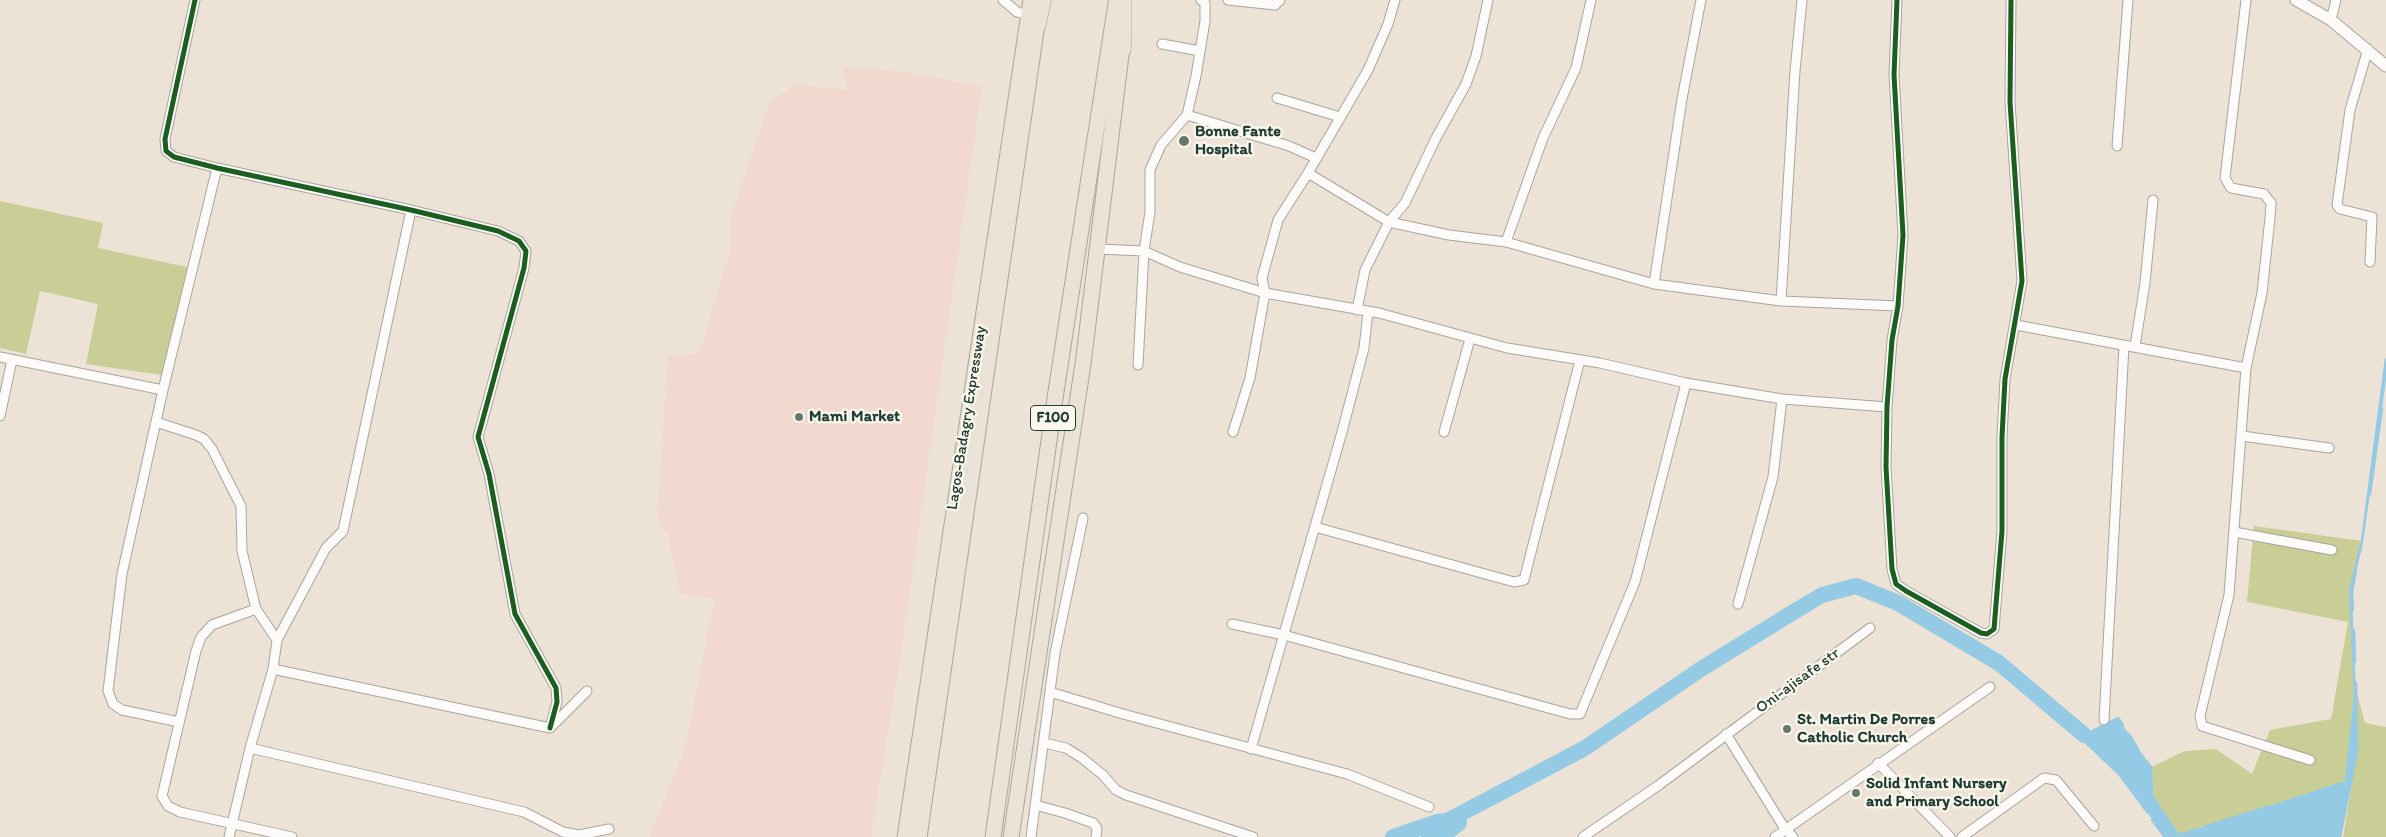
<!DOCTYPE html>
<style>
body{margin:0}
canvas{display:block;background:#ece3d6}
</style>
<canvas width="2386" height="837"></canvas>
<script>
const ctx = document.querySelector('canvas').getContext('2d');
ctx.lineJoin = 'round';
function paint(path, color) {
  ctx.fillStyle = color;
  ctx.fill(path, 'evenodd');
}
function poly(rows) {
  const path = new Path2D();
  for (const r of rows) {
    path.moveTo(r[0], r[1]);
    for (let i = 2; i < r.length; i += 2) path.lineTo(r[i], r[i + 1]);
  }
  return path;
}
function strokePath(path, color, width, dash) {
  ctx.strokeStyle = color;
  ctx.lineWidth = width;
  ctx.lineCap = dash ? 'butt' : 'round';
  ctx.setLineDash(dash || []);
  ctx.stroke(path);
}
function drawText(font, color, halo, rows, align = 'center') {
  ctx.font = font + ' Itim,sans-serif';
  ctx.lineWidth = 4.5;
  ctx.setLineDash([]);
  ctx.textBaseline = 'middle';
  ctx.strokeStyle = halo;
  ctx.fillStyle = color;
  for (const [text, x, y, turn = 0] of rows) {
    ctx.save();
    ctx.translate(x, y);
    ctx.rotate((+turn || 0) * Math.PI / 180);
    ctx.textAlign = isNaN(turn) ? turn : align;
    if (halo) ctx.strokeText(text, 0, 0);
    ctx.fillText(text, 0, 0);
    ctx.restore();
  }
}
const built = poly([
 [843,67,898,71,982,86,902,649,871,837,649,837,686,745,714,599,680,593,668,535,657,518,668,355,699,354,731,247,730,218,769,103,796,84,848,90]
]);
const green = poly([
 [0,201,103,223,98,248,196,269,168,376,86,364,98,304,40,291,26,354,0,348],
 [2254,526,2362,541,2349,590,2355,696,2346,782,2178,835,2152,796,2151,767,2185,751,2216,749,2252,774,2270,730,2331,719,2348,622,2247,602],
 [2356,689,2365,723,2386,727,2386,837,2343,837,2357,752]
]);
const water = poly([
 [2386,359,2386,379,2376,454,2362,547,2352,591,2357,752,2340,837,2165,837,2119,774,2079,736,2084,735,2118,718,2151,767,2152,796,2179,835,2346,782,2355,696,2349,590,2362,541]
]);
const stream = poly([
 [2370,494,2382,408],
 [2352,582,2362,541,2386,359],
 [2353,610,2352,591,2356,571],
 [2354,630,2355,662],
 [2123,725,2118,718,2084,735,2079,736,2119,774,2148,813],
 [2129,734,2138,749],
 [2142,756,2151,767,2152,796,2178,835,2199,829],
 [2346,781,2355,696,2350,587],
 [2276,805,2342,783],
 [2152,820,2165,837],
 [2204,827,2270,806],
 [2340,837,2357,752,2356,683]
]);
const river = poly([
 [1393,837,1437,822,1447,821,1585,748,1701,669,1787,616,1822,595,1856,586,1898,603,1999,663,2084,735],
 [1429,837,1450,830,1459,823]
]);
const minor = poly([
 [195,0,165,139,166,151,174,157,217,168,411,210,498,231,519,241,526,251,524,268,478,437,489,474,515,614,556,688,557,702,550,728],
 [1003,0,1017,12,1028,15],
 [1228,0,1275,5,1280,0],
 [1897,0,1894,75,1903,235,1898,306,1892,340,1887,407,1886,467,1892,569,1896,584,1906,591,1981,633,1987,634,1994,629,2002,531,2002,437,2005,379,2022,281,2010,102,2011,0],
 [2246,0,2225,178,2231,188,2264,194,2271,203,2270,218,2262,293,2246,368,2229,595,2200,716,2202,726,2310,760],
 [2331,20,2336,0],
 [1162,44,1200,51],
 [2368,49,2350,110,2337,205,2340,209,2372,217,2370,262],
 [1277,98,1340,117],
 [1187,115,1289,146,1316,158],
 [2117,146,2128,0],
 [1308,173,1389,222,1449,235,1506,242,1654,284,1781,301,1898,306],
 [1506,242,1543,138,1576,68,1591,0],
 [1097,249,1144,251,1180,267,1265,293,1379,313,1507,348,1600,363,1686,383,1782,399,1887,407],
 [1654,284,1682,99,1701,0],
 [1781,301,1795,71,1802,0],
 [1357,310,1365,270,1389,222,1405,203,1436,138,1466,84,1476,56,1488,0],
 [2016,325,2246,368],
 [2135,346,2145,283,2153,200],
 [0,357,163,390],
 [1138,365,1144,251,1150,212,1150,170,1161,145,1187,115,1196,76,1205,21,1205,3,1201,0],
 [0,416,12,360],
 [156,422,196,435,204,439,212,449,241,506,242,551,256,609,277,640,273,669,250,748,229,837],
 [1233,432,1250,378,1265,293,1262,278,1278,220,1308,173,1368,70,1388,24,1395,0],
 [1444,432,1470,339],
 [2242,436,2329,448],
 [1315,527,1514,582,1524,580,1580,360],
 [2234,532,2332,550],
 [1738,604,1773,477,1782,399],
 [256,609,212,625,201,637,196,651,162,796,168,806,180,812,292,837],
 [1232,624,1284,635,1570,714,1580,714,1635,582,1686,383],
 [277,640,326,548,343,531,411,210],
 [273,669,550,728,587,691],
 [1050,692,1123,714,1347,774,1429,807],
 [2104,720,2124,346],
 [179,722,122,710,113,704,108,691,122,574,163,390,217,168],
 [1726,734,1785,829,1793,837],
 [1044,743,1066,748,1082,758,1103,775,1116,790,1126,795,1253,837],
 [250,748,524,812,563,832,579,835,609,829],
 [1251,749,1342,432,1364,348,1368,312],
 [1878,763,1950,837],
 [1035,805,1065,813,1093,823,1097,828,1096,837],
 [1031,837,1055,653,1083,518],
 [1583,837,1659,785,1870,628],
 [1775,837,1990,687],
 [1962,837,2044,778,2056,780,2094,826]
]);
const tertiary = poly([
 [2296,0,2331,20,2386,66]
]);
const primary = poly([
 [905,837,1031,0],
 [1011,837,1083,364,1123,39]
]);
const trunk = poly([
 [919,837,1037,24],
 [993,837,1055,398,1116,3]
]);
const motorway = poly([
 [1037,24,1042,0],
 [1122,49,1122,0]
]);
const cycleway = poly([
 [195,0,165,139,166,151,174,157,217,168,411,210,498,231,519,241,526,251,524,268,478,437,489,474,515,614,556,688,557,702,550,728],
 [1897,0,1894,75,1903,235,1898,306,1892,340,1887,407,1886,467,1892,569,1896,584,1906,591,1981,633,1987,634,1994,629,2002,531,2002,437,2005,379,2022,281,2010,102,2011,0]
]);
const markers = [
 [1184,141,6,"#67776d"],
 [799,417,5,"#67776d"],
 [1787,729,5,"#67776d"],
 [1856,793,5,"#67776d"]
];
const shields = [
 [1053,418,45]
];
const shieldNames = [
 ["F100",1053,418]
];
const poiNames = [
 ["Bonne Fante",1195,132],
 ["Hospital",1195,150],
 ["Mami Market",809,417],
 ["St. Martin De Porres",1797,720],
 ["Catholic Church",1797,738],
 ["Solid Infant Nursery",1866,784],
 ["and Primary School",1866,802]
];
const streetNames = [
 ["Lagos-Badagry Expressway",967,418,-81],
 ["Oni-ajisafe str",1798,681,-36]
];
paint(built, '#f2d9d0');
paint(green, '#c8ce96');
paint(water, '#94cae4');
strokePath(stream, '#94cae4', 2.5);
strokePath(river, '#94cae4', 16);
strokePath(minor, '#a7a59d', 11);
strokePath(tertiary, '#a7a59d', 13);
strokePath(primary, '#a7a59d', 17);
strokePath(trunk, '#a7a59d', 17);
strokePath(motorway, '#a7a59d', 19);
strokePath(minor, '#fcfbf9', 9);
strokePath(tertiary, '#fcfbf9', 11);
strokePath(primary, '#ebe2d7', 15);
strokePath(trunk, '#ebe2d7', 15);
strokePath(motorway, '#ebe2d7', 18);
strokePath(cycleway, '#1b5e20', 5);
for (const [x, y, r, color] of markers) {
  const dot = new Path2D();
  dot.arc(x, y, r, 0, 2 * Math.PI);
  ctx.fillStyle = color;
  ctx.fill(dot);
  strokePath(dot, '#fbf7ec', 2);
}
for (const [x, y, w] of shields) {
  const box = new Path2D();
  box.roundRect(x - w / 2, y - 12.5, w, 25, 4);
  ctx.fillStyle = '#fbf7ec';
  ctx.fill(box);
  strokePath(box, '#1f3d34', 1);
}
drawText('bold 15px', '#1f3d34', null, shieldNames);
drawText('bold 16px', '#1f3d34', '#fbf7ec', poiNames, 'left');
drawText('16px', '#1f3d34', '#fbf7ec', streetNames);
</script>
